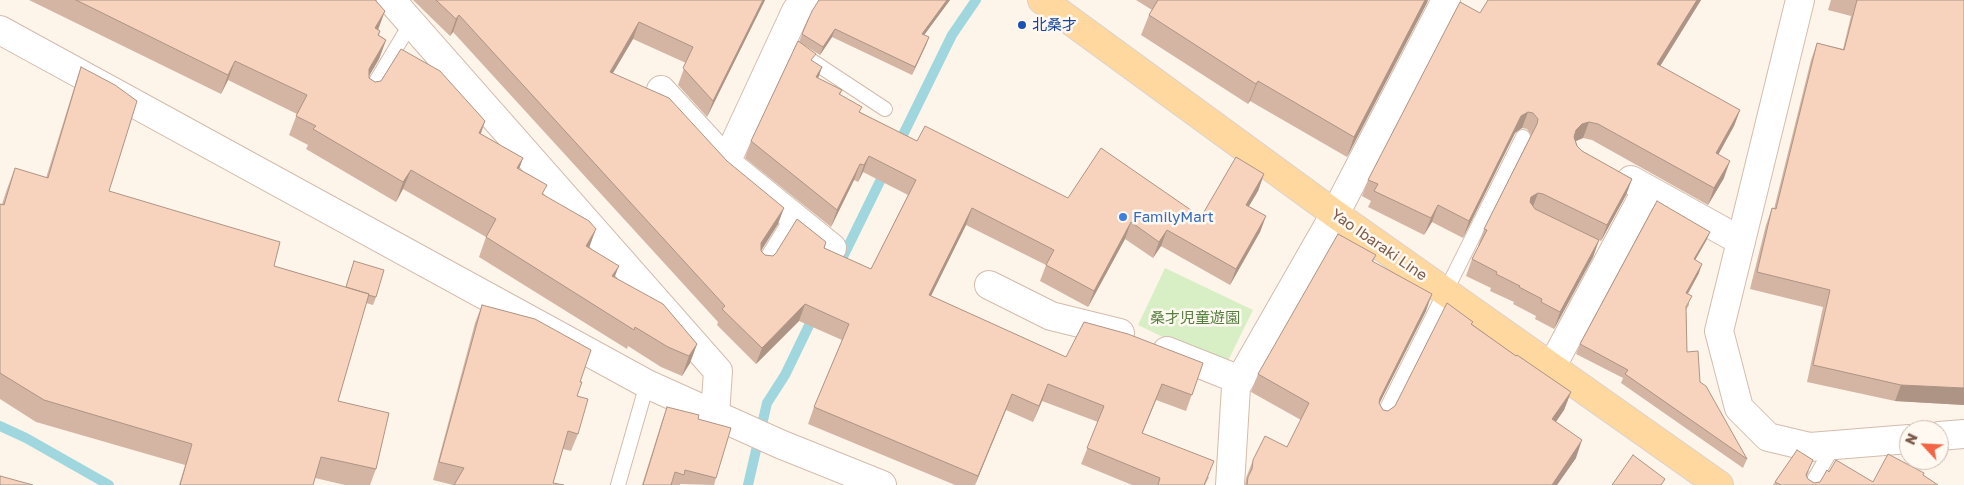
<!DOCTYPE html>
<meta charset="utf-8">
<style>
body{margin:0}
#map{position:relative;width:1964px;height:485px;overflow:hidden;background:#fef5ea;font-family:"Golos Text",sans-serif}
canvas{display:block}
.north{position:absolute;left:1899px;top:420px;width:50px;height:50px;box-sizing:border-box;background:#fff9f2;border:1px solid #cbb9ae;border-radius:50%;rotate:295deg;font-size:14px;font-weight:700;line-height:20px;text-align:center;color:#7d5a49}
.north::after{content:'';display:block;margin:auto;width:18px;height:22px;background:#f36444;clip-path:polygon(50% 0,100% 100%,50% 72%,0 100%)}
</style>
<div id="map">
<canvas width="1964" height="485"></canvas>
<div class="north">N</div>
</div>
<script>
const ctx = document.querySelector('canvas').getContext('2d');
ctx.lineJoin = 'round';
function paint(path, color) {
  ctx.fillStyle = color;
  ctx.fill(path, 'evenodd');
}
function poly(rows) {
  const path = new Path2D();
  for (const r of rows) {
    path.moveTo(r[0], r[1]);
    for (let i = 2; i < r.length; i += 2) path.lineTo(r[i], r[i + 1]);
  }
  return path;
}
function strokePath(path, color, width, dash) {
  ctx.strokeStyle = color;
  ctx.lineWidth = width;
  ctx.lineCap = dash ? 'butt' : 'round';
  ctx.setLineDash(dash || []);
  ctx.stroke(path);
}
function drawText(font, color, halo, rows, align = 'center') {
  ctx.font = font + ' "Golos Text","Noto Sans JP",sans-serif';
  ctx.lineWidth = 5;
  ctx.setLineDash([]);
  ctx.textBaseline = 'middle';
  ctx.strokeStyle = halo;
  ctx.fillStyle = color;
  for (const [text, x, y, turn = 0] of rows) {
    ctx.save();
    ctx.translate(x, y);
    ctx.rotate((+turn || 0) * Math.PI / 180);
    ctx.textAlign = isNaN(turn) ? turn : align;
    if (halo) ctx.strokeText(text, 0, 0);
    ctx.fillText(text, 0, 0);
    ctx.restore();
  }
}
const green = poly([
 [1165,268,1253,310,1225,367,1138,325]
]);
const stream = poly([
 [898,145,952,35,976,0],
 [837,269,886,169],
 [0,426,26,438,109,485],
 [748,485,767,403,785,375,815,313]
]);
const service = poly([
 [806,57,885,109],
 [369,93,411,23],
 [763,264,793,216],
 [1381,420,1523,137],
 [618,485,647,384],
 [1811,485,1834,445]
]);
const minor = poly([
 [391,0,718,371,715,415],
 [0,30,647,384,780,444,882,485],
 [661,90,732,167,832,248],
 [727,160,796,11,804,0],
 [1631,180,1741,241],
 [989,285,1051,316,1120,333],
 [1167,351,1240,380],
 [1552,366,1647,189],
 [1230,485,1236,387,1335,214,1446,0]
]);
const tertiary = poly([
 [1800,0,1719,331,1739,408,1768,437,1810,447,1909,439],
 [1939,436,1964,434]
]);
const primary = poly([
 [1042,0,1335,214,1719,485]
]);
const wall = poly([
 [29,0,375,0,378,29,380,31,379,35,386,40,379,59,369,76,369,78,375,82,485,121,481,134,523,158,519,169,544,194,615,277,697,344,690,363,682,376,661,367,628,346,627,349,479,257,486,237,403,189,396,202,306,149,308,145,289,135,297,114,228,80,221,94],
 [413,0,765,0,707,117,678,85,686,63,633,39,613,73,778,224,761,251,765,255,773,256,826,242,824,248,871,269,908,195,863,172,858,182,854,180,831,227,745,158,751,141,813,62,822,67,818,78,842,90,840,95,860,112,917,141,1068,198,1201,217,1264,174,1258,191,1249,206,1266,216,1260,232,1230,285,1161,246,1153,258,1125,239,1088,307,1040,281,1046,265,966,225,931,296,1066,357,1203,363,1186,411,1156,400,1142,433,1209,477,1205,485,1132,485,1081,464,1098,422,1042,401,1033,422,1006,410,975,485,955,485,808,424,814,407,842,340,799,321,756,364,717,325,718,322,453,32,450,36],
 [819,0,950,0,924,35,929,37,926,45,912,75,832,37,820,55,799,42,802,34],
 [1136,0,1428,0,1347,157,1250,101,1248,104,1141,35,1149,15,1152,10],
 [1701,0,1660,66,1740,110,1734,126,1718,154,1724,178,1708,205,1592,140,1583,138,1576,141,1577,146,1582,151,1632,179,1626,195,1601,241,1599,240,1593,257,1554,329,1535,319,1536,316,1513,304,1514,302,1490,291,1491,288,1466,276,1472,259,1479,246,1478,246,1484,229,1531,135,1527,129,1522,128,1515,133,1463,238,1432,222,1424,235,1368,207,1371,201,1362,196,1368,180,1480,13],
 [1831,0,1964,0,1964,405,1895,401,1807,382,1823,307,1750,289,1766,225,1772,208,1774,209,1811,60,1817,43,1843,49,1851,16,1828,10],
 [81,67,109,191,274,266,346,287,354,261,376,297,373,305,366,303,338,401,376,469,370,485,345,485,315,478,313,485,179,485,185,465,36,422,0,399,0,204,2,204,7,189,15,168,46,178,74,88],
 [1710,232,1706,241,1695,260,1699,273,1688,294,1689,305,1686,310,1687,352,1700,382,1747,459,1743,468,1621,383,1623,378,1576,354,1580,344],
 [1376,255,1373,262,1426,311,1379,404,1383,410,1388,411,1395,406,1472,324,1516,356,1571,392,1564,410,1556,422,1576,458,1557,485,1245,485,1246,478,1253,460,1287,447,1301,420,1251,392,1258,374],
 [482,305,580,382,577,396,578,434,571,451,563,449,553,483,564,485,453,485,433,480,475,323],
 [667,407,698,419,716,478,714,485,680,484,680,485,642,485,662,421],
 [1809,471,1807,476,1808,479,1814,483,1820,482,1829,472,1873,482,1923,475,1938,485,1773,485,1775,482]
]);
const shadedWall = poly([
 [763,0,765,0,707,117,713,101],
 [947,0,950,0,919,42,922,34],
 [1425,0,1428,0,1427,3,1347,157,1354,137],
 [1697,0,1701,0,1651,81,1657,64],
 [385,11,378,30,375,28],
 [459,15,453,32,450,36,456,19],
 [639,22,633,39,604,88,610,72],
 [835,29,832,37,820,55,823,47],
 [929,37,926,45,912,75,915,67],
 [386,40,379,59,362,88,369,69],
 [235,61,228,80,221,94,228,75],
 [822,67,816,84,816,77],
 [1258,81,1250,101,1248,104,1256,84],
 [1740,110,1734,126,1710,170,1716,153],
 [1528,112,1522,128,1515,133,1463,238,1469,221,1521,116],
 [485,121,478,140,479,133],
 [1589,122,1583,138,1576,141,1570,147,1576,130,1582,124],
 [869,156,863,172,858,182,864,165],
 [523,158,516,177,517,168],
 [1730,161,1724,178,1708,205,1714,188],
 [860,164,854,180,831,227,837,210],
 [411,170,403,189,396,202,403,182],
 [1264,174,1258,191,1240,221,1246,205],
 [1632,179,1626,195,1601,241,1607,225],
 [1538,193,1532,209,1525,214,1531,197],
 [1438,205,1432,222,1424,235,1431,218],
 [784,208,778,224,755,260,761,243],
 [972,208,966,225,923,312,929,295],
 [1266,216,1260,232,1230,285,1236,269],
 [1131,222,1125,239,1088,307,1094,291],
 [596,229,589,248,586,246],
 [1167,230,1161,246,1153,258,1159,242],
 [1710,232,1706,241,1690,269,1694,259],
 [1599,240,1593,257,1554,329,1560,312],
 [1702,264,1699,273,1683,302,1686,293],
 [619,266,611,286,612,276],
 [1432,294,1426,311,1373,416,1380,398],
 [805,304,799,321,756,364,762,348],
 [697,344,690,363,682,376,689,356],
 [1048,384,1042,401,1033,422,1039,406],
 [1162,384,1156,400,1136,449,1142,433],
 [1901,385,1964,388,1964,405,1895,401],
 [1571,392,1564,410,1545,437,1552,419],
 [1012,394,1006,410,975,485,978,476],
 [1582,440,1576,458,1557,485,1552,485]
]);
const building = poly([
 [76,0,375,0,385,11,375,28,380,31,378,35,386,40,369,69,369,78,375,82,381,81,401,49,440,71,485,121,479,133,523,158,517,168,547,185,542,194,589,221,596,229,586,246,619,266,612,276,663,304,697,344,689,356,668,347,635,327,634,330,486,237,496,219,411,170,403,182,313,129,316,126,296,116,307,95,235,61,228,75,76,0],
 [436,0,763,0,713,101,683,68,693,47,639,22,610,72,669,98,727,161,784,208,761,243,761,251,765,255,773,256,776,253,797,219,826,242,824,248,871,269,916,180,869,156,864,165,860,164,837,210,751,141,798,41,816,54,811,60,822,67,816,77,842,90,839,94,862,107,859,112,917,141,925,126,1068,198,1101,148,1201,217,1236,157,1264,174,1246,205,1266,216,1236,269,1167,230,1159,242,1131,222,1094,291,1046,265,1054,250,972,208,929,295,1066,357,1084,322,1128,334,1203,363,1192,395,1162,384,1142,433,1214,461,1204,485,1158,485,1160,478,1087,448,1104,406,1048,384,1039,406,1012,394,978,476,814,407,849,324,805,304,762,348,722,309,725,306,459,15,456,19,436,0],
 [819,0,947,0,922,34,929,37,915,67,835,29,823,47,802,34,812,11,819,0],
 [1158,0,1425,0,1354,137,1258,81,1256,84,1149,15,1158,0],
 [1488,0,1697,0,1657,64,1740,110,1716,153,1730,161,1714,188,1598,124,1589,122,1582,124,1576,130,1574,137,1577,146,1582,151,1632,179,1607,225,1543,194,1538,193,1531,197,1530,202,1535,209,1599,240,1560,312,1541,302,1542,299,1519,287,1520,286,1496,274,1497,272,1472,259,1487,230,1484,229,1537,124,1538,119,1533,113,1528,112,1521,116,1469,221,1438,205,1431,218,1374,191,1378,184,1368,180,1460,2,1480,13,1488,0],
 [1857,0,1964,0,1964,388,1901,385,1813,365,1830,290,1757,272,1772,208,1776,209,1817,43,1844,50,1857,0],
 [81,67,115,85,137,101,109,191,280,242,274,266,369,294,338,401,389,413,376,469,321,457,313,485,180,485,192,444,44,400,0,373,0,204,4,205,15,168,48,178,81,67],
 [1657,201,1710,232,1694,259,1702,264,1686,293,1692,296,1686,307,1687,352,1698,351,1700,382,1706,386,1747,459,1625,374,1628,370,1580,344,1657,201],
 [1338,234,1376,255,1372,261,1432,294,1380,398,1379,403,1383,410,1388,411,1395,406,1447,303,1473,322,1471,324,1516,356,1517,355,1571,392,1552,419,1582,440,1552,485,1247,485,1248,477,1252,469,1253,460,1265,436,1287,447,1309,403,1258,374,1338,234],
 [354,261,384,270,376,297,368,295,369,294,346,287,354,261],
 [482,305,535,319,591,350,580,382,582,382,577,396,588,399,578,434,568,431,553,483,564,485,454,485,464,468,439,462,482,305],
 [667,407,699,415,698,419,731,428,716,478,685,470,684,475,675,472,671,485,643,485,667,407],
 [1797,450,1813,460,1806,475,1808,479,1814,483,1820,482,1827,470,1829,472,1836,460,1873,482,1888,454,1924,473,1923,475,1938,485,1781,485,1775,482,1797,450],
 [1633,455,1665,479,1661,485,1612,485,1633,455],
 [0,476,33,485,0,485,0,476]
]);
const markers = [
 [1022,25,5,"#1a4fb4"],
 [1123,217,5,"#3f7fe0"]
];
const transitNames = [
 ["北桑才",1032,25]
];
const shopNames = [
 ["FamilyMart",1133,217]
];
const streetNames = [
 ["Yao Ibaraki Line",1379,245,35]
];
const parkNames = [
 ["桑才児童遊園",1195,318]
];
paint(green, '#d8efc5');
strokePath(stream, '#a0d7de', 10);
strokePath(service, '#d3bcad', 16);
strokePath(minor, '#d3bcad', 30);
strokePath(tertiary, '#d3bcad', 30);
strokePath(primary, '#dbd1cc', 30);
strokePath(service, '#fff', 14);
strokePath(minor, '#fff', 28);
strokePath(tertiary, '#fff', 28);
strokePath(primary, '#ffd8a0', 28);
paint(wall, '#d4b5a3');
paint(shadedWall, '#ad9485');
paint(building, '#f7d3be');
strokePath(building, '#ad9485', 1);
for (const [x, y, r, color] of markers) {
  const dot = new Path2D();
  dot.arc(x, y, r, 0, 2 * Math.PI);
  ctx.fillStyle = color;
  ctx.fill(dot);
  strokePath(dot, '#fff9f2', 2);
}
drawText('15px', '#164399', '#fff9f2', transitNames, 'left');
drawText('15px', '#366cbe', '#fff9f2', shopNames, 'left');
drawText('15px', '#7d5a49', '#fff9f2', streetNames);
drawText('15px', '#527e3c', '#fff9f2', parkNames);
</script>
